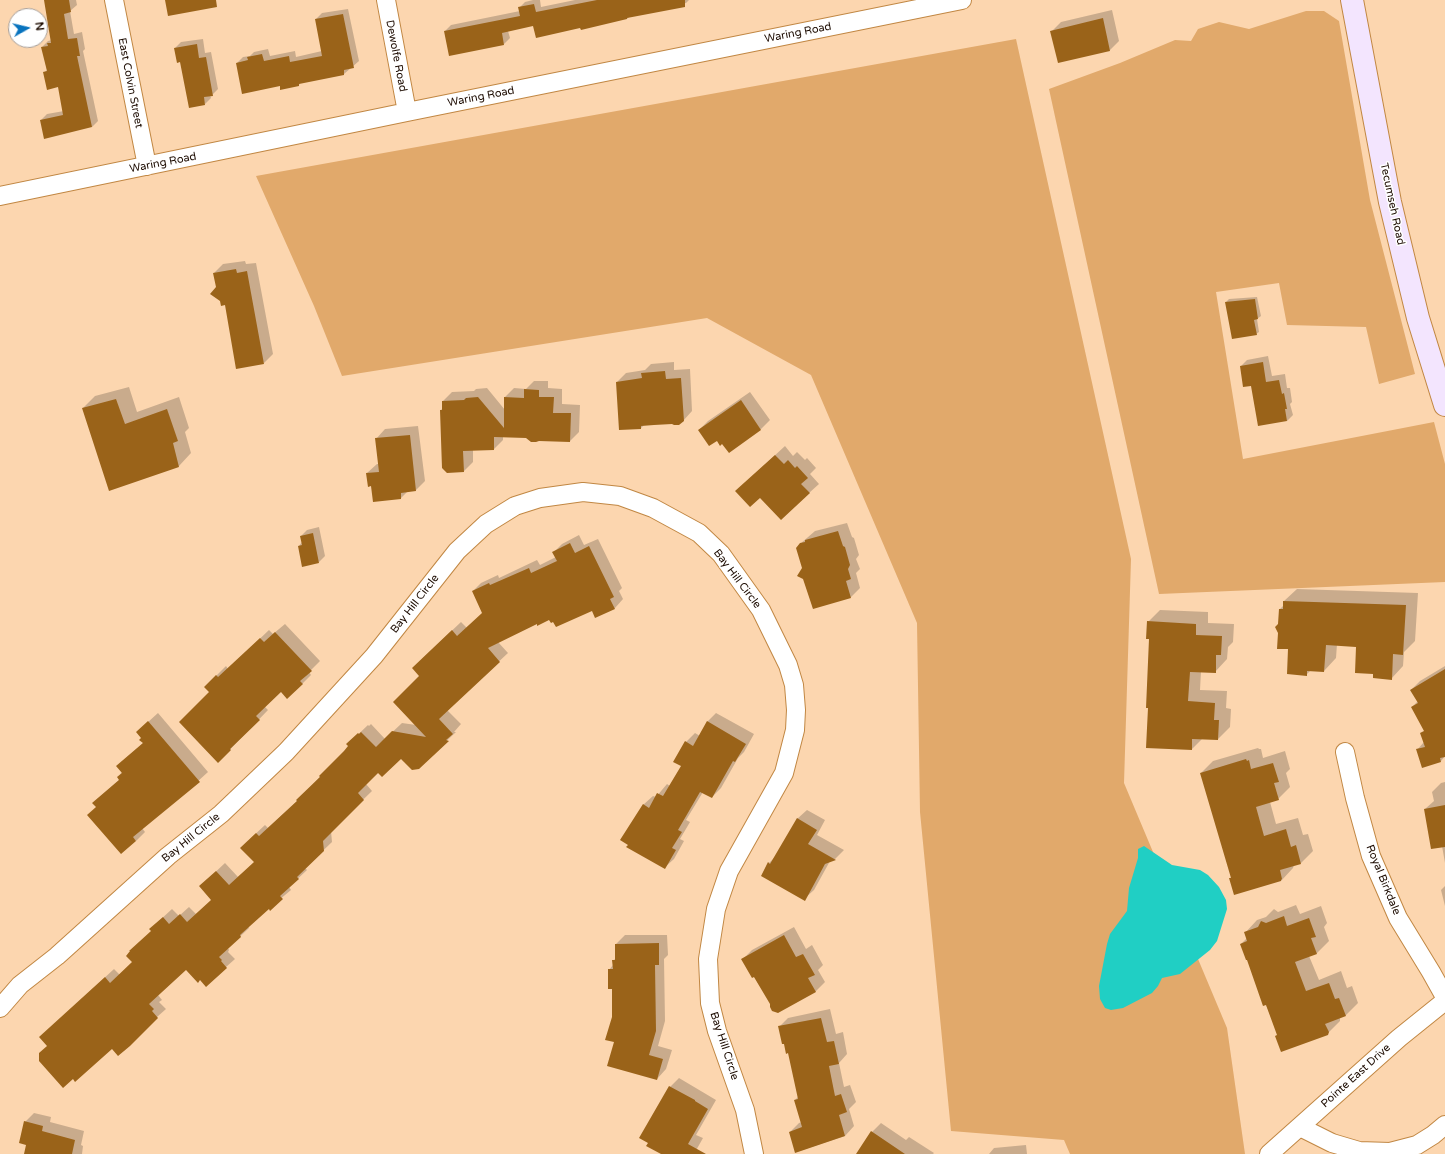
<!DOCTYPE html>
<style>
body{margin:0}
#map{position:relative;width:1445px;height:1154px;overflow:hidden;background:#fcd6af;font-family:"Varela Round",sans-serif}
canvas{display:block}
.north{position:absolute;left:8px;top:8px;width:40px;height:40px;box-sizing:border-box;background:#fff;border:1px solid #a49d99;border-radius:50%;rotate:82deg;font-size:11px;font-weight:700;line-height:16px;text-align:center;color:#1c0b00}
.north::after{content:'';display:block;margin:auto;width:14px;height:18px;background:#0873be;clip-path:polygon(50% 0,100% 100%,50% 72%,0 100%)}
</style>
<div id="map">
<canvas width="1445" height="1154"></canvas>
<div class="north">N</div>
</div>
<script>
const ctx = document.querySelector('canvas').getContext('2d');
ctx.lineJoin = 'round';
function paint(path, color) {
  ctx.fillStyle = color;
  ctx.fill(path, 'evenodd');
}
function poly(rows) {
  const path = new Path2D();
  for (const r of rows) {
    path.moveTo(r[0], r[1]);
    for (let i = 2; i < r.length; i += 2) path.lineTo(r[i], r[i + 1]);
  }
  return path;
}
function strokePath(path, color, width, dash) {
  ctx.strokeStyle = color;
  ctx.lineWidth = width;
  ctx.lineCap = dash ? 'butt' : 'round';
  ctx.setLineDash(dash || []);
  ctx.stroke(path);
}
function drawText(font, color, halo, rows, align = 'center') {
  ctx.font = font + ' "Varela Round",sans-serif';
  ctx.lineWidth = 3;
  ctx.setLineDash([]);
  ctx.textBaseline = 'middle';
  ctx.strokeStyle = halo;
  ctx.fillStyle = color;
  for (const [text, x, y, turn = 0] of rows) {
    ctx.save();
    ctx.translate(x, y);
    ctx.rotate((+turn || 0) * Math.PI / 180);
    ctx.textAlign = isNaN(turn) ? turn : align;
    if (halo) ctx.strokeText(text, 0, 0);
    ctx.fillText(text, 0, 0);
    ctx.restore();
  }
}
const green = poly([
 [1306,11,1324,11,1339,21,1370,200,1415,374,1379,384,1366,327,1287,325,1279,283,1216,292,1243,459,1434,422,1445,464,1445,582,1159,594,1049,89,1120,63,1175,40,1191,41,1198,29,1219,22,1249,29],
 [1016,39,1131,559,1124,783,1227,1028,1245,1154,1070,1154,1064,1140,951,1131,920,812,917,623,811,375,707,318,342,376,314,306,256,176]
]);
const water = poly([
 [1144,846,1172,865,1200,870,1208,875,1219,887,1226,900,1227,909,1217,941,1210,950,1180,974,1162,978,1158,986,1152,993,1123,1008,1111,1010,1105,1008,1100,999,1099,986,1107,944,1110,934,1127,911,1129,888,1138,858,1138,849]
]);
const shadow = poly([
 [45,0,76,0,77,5,70,11,74,34,82,32,85,49,83,51,98,121,92,127,41,120,47,114,64,111,59,86,45,72,47,70,42,47,48,41,52,40],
 [533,0,540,0,541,7,575,0,689,0,686,3,629,17,627,19,534,24,508,31,510,38,504,44,445,31,451,25,520,11,519,8,525,2],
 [348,9,359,61,344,74,300,83,299,85,280,85,237,63,243,57,250,56,254,52,268,49,270,56,295,51,296,57,322,51,316,19,322,13],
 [1112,10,1119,41,1110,50,1059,62,1052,31,1061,22],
 [203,39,205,53,211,52,218,89,212,95,210,95,211,98,205,104,175,48,181,42],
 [245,261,246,264,256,263,273,354,264,363,217,287,214,273,223,264],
 [1257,297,1261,316,1257,319,1259,332,1256,334,1226,302,1229,299],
 [1268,356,1272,376,1285,374,1287,388,1290,388,1292,402,1290,404,1293,415,1287,421,1252,385,1241,366,1247,360],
 [674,362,674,370,690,369,692,411,683,421,644,425,641,428,617,382,626,373,645,370,651,364],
 [534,381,548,381,548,388,562,389,562,404,580,405,579,432,570,441,527,437,503,436,503,440,494,449,473,450,473,462,464,471,447,472,441,410,443,408,443,401,452,392,474,391,476,389,487,388,505,410,505,397,514,388,526,389],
 [129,387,137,412,179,397,189,428,185,432,191,453,179,466,110,489,83,408,95,396],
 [750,392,770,420,761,429,729,451,722,443,699,430,708,421],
 [418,426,425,481,416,490,408,491,401,498,371,485,367,473,377,464,379,464,376,439,385,429],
 [785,446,793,456,797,452,805,460,807,458,816,468,810,474,819,484,809,493,746,482],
 [847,523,852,537,854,538,859,555,856,559,860,569,856,573,860,588,851,597,813,608,803,568,800,544,815,531],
 [319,527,325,556,319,562,299,546,302,542,301,536,307,530],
 [579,535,584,545,598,539,622,588,619,591,623,599,615,608,596,617,592,609,554,620,550,619,537,623,498,642,508,653,447,710,461,724,454,732,456,732,418,768,401,757,379,772,366,784,372,791,331,831,332,842,305,868,307,870,289,887,291,890,248,926,249,928,228,948,229,950,228,952,235,959,226,967,201,979,186,969,158,995,162,1000,159,1002,166,1009,157,1017,112,1048,48,1046,49,1029,114,969,120,975,133,962,152,930,159,921,172,909,179,916,189,907,196,914,212,900,209,878,225,863,238,877,255,862,250,839,265,825,268,828,298,800,349,746,348,744,368,725,369,726,371,724,385,739,402,723,416,725,422,659,461,622,467,628,483,613,473,591,481,583,498,575,499,578,537,560,540,565,556,557,554,552,562,544],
 [1297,589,1418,593,1415,641,1404,652,1403,666,1391,679,1374,674,1357,646,1337,644,1336,658,1324,671,1311,670,1306,675,1289,648,1279,625,1280,609,1284,605,1284,601],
 [1160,610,1208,612,1208,623,1234,624,1233,642,1228,647,1227,659,1215,672,1201,671,1200,690,1227,691,1226,708,1231,709,1230,727,1218,739,1202,739,1192,749,1149,707,1150,638,1148,622],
 [285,624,320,661,309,672,311,675,302,684,281,690,264,706,268,710,218,762,210,692,205,687,226,666,228,669,269,630,273,634],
 [1445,666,1445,756,1441,761,1417,750,1424,742,1425,730,1412,707,1418,701,1411,690,1420,681],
 [158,713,208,772,186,792,142,828,145,832,136,841,93,803,120,779,118,777,122,772,117,766,143,743,142,738,137,732],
 [716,713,754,734,744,752,738,758,721,788,712,797,703,792,686,820,690,822,680,839,684,841,674,859,664,868,643,805,653,796,656,797,667,784,670,786,682,766,686,742,695,733,700,736,707,722],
 [1258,748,1259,749,1261,749,1263,758,1285,751,1290,769,1286,773,1290,787,1278,799,1270,802,1276,824,1298,818,1303,835,1308,834,1313,851,1301,863,1294,865,1293,868,1281,881,1230,878,1232,877,1201,773,1213,761],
 [1445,782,1445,863,1442,846,1425,809,1434,801,1432,792,1441,783],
 [807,810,825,820,817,835,844,850,835,859,830,861,814,890,804,899,769,863,776,856,797,819],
 [1445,886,1445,906,1441,890],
 [1296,905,1300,914,1321,906,1327,923,1324,927,1329,941,1317,953,1309,956,1319,980,1341,971,1347,988,1352,986,1358,1003,1346,1015,1340,1017,1340,1021,1327,1034,1278,1034,1241,944,1247,938,1245,933,1257,920,1266,917,1274,909,1278,912],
 [794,927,806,949,812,945,823,965,818,970,825,982,815,992,771,1004,743,959,752,950],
 [625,935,667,935,668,955,664,959,665,1021,658,1046,672,1050,666,1069,657,1079,615,1042,613,1017,613,988,609,970,613,965,613,961,616,958,616,944],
 [830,1009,836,1034,843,1032,847,1054,839,1063,844,1087,850,1085,856,1102,849,1109,854,1126,845,1136,796,1152,790,1132,799,1123,802,1122,795,1100,798,1097,789,1052,779,1027,788,1018],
 [679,1078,716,1100,696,1135,703,1138,694,1154,663,1154,670,1087],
 [34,1113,51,1117,50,1122,84,1131,81,1145,83,1146,82,1154,25,1154,28,1144,25,1122],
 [881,1123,906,1140,909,1137,934,1153,933,1154,857,1154,872,1132],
 [1026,1145,1027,1154,989,1154,994,1148]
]);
const building = poly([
 [44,0,69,0,71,12,64,14,68,39,77,38,80,56,77,56,92,127,44,139,40,120,63,115,58,87,47,90,43,72,47,71,41,47,48,46,47,43,51,43],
 [165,0,216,0,217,7,168,16],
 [597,0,685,0,685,7,627,18,627,19,581,30,580,28,536,38,533,26,502,33,504,45,449,56,444,31,520,16,518,7,534,4,536,12],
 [343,14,354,68,344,70,344,75,299,84,299,86,280,90,280,86,242,94,236,63,248,60,247,57,262,54,264,61,289,56,290,62,322,56,315,19],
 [1103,18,1110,51,1058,63,1050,31],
 [197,44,199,58,206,57,213,96,204,97,205,105,189,108,180,62,177,63,174,48],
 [236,269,237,273,247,271,264,364,236,369,225,305,221,306,220,301,210,294,216,287,213,273],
 [1255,299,1258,319,1254,320,1257,335,1232,339,1225,302],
 [1263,362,1266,382,1279,380,1282,394,1284,393,1287,409,1285,409,1287,421,1258,426,1251,386,1243,387,1240,366],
 [665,371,666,379,681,378,684,421,679,425,674,425,672,424,654,425,641,426,641,429,619,430,616,382,642,378,641,373],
 [524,389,539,390,539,397,554,397,553,413,571,413,570,442,539,441,536,442,531,442,526,438,494,437,494,450,463,451,464,472,447,473,442,468,440,410,442,410,442,401,464,400,466,398,478,397,504,428,504,397,524,398],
 [116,399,125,424,167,409,178,441,173,443,179,467,109,491,82,408],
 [741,400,761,430,729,453,722,444,720,446,717,441,709,446,698,430],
 [410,435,416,491,401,493,401,499,373,502,371,486,368,487,366,473,379,472,375,438],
 [775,455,784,464,788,460,795,468,797,466,808,478,801,484,810,493,781,520,760,498,750,507,735,491],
 [838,531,843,546,845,547,850,565,848,569,851,579,846,581,851,598,813,609,803,579,797,576,802,568,796,548,800,543,805,542,805,540],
 [313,533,319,563,302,567,298,546,302,545,300,536],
 [570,543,575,553,589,546,614,597,610,599,615,609,595,618,592,611,556,627,553,622,551,623,549,620,537,626,537,624,488,648,500,662,439,719,453,734,446,740,449,741,419,769,412,770,401,759,382,777,378,773,358,793,364,800,323,841,324,851,297,877,299,879,280,896,283,899,270,911,269,909,240,935,241,937,219,957,222,960,221,961,227,968,206,987,200,980,198,983,186,970,149,1004,154,1009,152,1011,158,1018,130,1046,118,1056,112,1049,75,1082,73,1079,63,1088,39,1061,39,1053,47,1046,39,1037,105,977,110,983,132,962,126,956,130,951,129,951,151,931,149,929,163,917,169,924,180,914,187,922,211,900,199,886,216,871,229,885,254,862,240,848,256,833,259,836,297,801,296,800,320,777,319,776,344,751,348,746,346,744,358,733,359,734,361,732,376,747,392,731,426,737,393,702,419,676,412,668,452,630,457,636,482,613,472,591,489,583,490,585,529,568,531,573,557,561,552,552],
 [1283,601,1406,605,1403,655,1393,654,1392,680,1373,678,1373,674,1355,673,1356,647,1326,645,1324,672,1307,671,1307,676,1287,674,1288,649,1277,649,1278,633,1275,627,1278,624,1279,609,1283,609],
 [1147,621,1196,624,1196,635,1222,636,1221,655,1216,655,1216,673,1190,672,1188,701,1215,703,1214,720,1219,720,1218,740,1192,739,1192,750,1146,748,1148,708,1146,708,1149,639,1146,639],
 [275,632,312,671,300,681,303,684,287,699,281,692,256,716,260,720,230,749,231,750,218,763,179,722,209,692,204,687,216,675,218,677,260,638,264,642],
 [1445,669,1445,757,1440,758,1441,762,1422,768,1416,749,1425,747,1420,733,1424,731,1411,707,1418,703,1410,690],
 [148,721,200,782,133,837,136,841,121,854,87,815,96,807,92,803,119,780,117,777,122,773,116,766,143,743,139,740,141,738,136,732],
 [707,721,746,744,735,762,733,761,712,798,700,792,678,830,682,832,672,848,676,850,665,869,626,847,628,845,620,840,643,804,649,808,657,793,663,796,681,766,673,762,685,741,693,746],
 [1246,759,1247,761,1249,760,1251,769,1273,763,1279,782,1274,783,1279,800,1256,807,1264,836,1286,829,1291,847,1296,845,1301,864,1280,870,1282,879,1281,880,1281,881,1234,895,1229,878,1231,878,1200,773],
 [1445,805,1445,847,1431,849,1424,809],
 [797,818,817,830,808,844,836,860,825,864,805,901,761,876,768,862,770,864],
 [1284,916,1287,926,1309,918,1316,937,1311,938,1317,954,1295,962,1306,991,1329,983,1335,999,1339,998,1346,1016,1325,1024,1329,1032,1328,1035,1281,1052,1275,1036,1277,1035,1266,1005,1263,1006,1247,960,1246,960,1240,944,1247,941,1244,932,1258,927,1261,921,1266,923],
 [784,935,796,957,803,954,815,975,808,978,816,992,778,1013,772,1011,770,1007,770,1004,754,977,752,978,741,959],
 [659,943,659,965,655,965,656,1031,649,1055,663,1059,657,1080,607,1066,614,1042,605,1040,612,1017,612,989,608,989,608,969,613,969,612,960,615,960,615,944],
 [821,1018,827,1042,834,1041,839,1064,829,1066,835,1096,841,1094,847,1112,839,1115,845,1136,795,1153,789,1132,802,1127,794,1100,798,1099,788,1053,786,1054,784,1044,782,1044,778,1026],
 [669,1086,695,1100,695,1101,708,1109,688,1144,706,1154,661,1154,646,1146,648,1143,639,1138],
 [24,1121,43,1126,42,1131,75,1140,72,1154,24,1154,26,1145,19,1143],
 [871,1131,905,1154,856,1154]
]);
const street = poly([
 [114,0,147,166],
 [386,0,407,112],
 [0,196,407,112,962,0],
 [1345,752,1355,798,1371,856,1398,918,1431,972,1445,997],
 [0,1008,20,985,57,956,168,856,221,814,286,752,374,656,457,551,486,524,515,506,540,498,583,492,620,496,653,508,699,533,721,554,761,610,788,665,794,685,796,710,795,730,784,773,729,871,716,909,708,959,710,1003,717,1031,745,1110,754,1154],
 [1300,1127,1332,1143,1359,1151,1390,1152,1417,1145,1433,1135,1445,1125],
 [1269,1154,1399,1038,1445,1001]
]);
const secondary = poly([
 [1352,0,1390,202,1418,318,1445,405]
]);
const streetNames = [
 ["Waring Road",798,33,-11],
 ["Dewolfe Road",396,56,79],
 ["East Colvin Street",130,83,79],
 ["Waring Road",481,97,-11],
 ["Waring Road",163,163,-11],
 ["Tecumseh Road",1392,204,78],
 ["Bay Hill Circle",737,579,53],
 ["Bay Hill Circle",415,604,-52],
 ["Bay Hill Circle",191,838,-39],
 ["Royal Birkdale",1383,880,68],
 ["Bay Hill Circle",724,1046,72],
 ["Pointe East Drive",1356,1076,-42]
];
paint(green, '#e1a96b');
paint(water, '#20cfc4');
paint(shadow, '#0003');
paint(building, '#9a6319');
strokePath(street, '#c18743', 20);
strokePath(secondary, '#c18743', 24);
strokePath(street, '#fff', 18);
strokePath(secondary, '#f3e5fe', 22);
drawText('11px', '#1c0b00', '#fff', streetNames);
</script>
